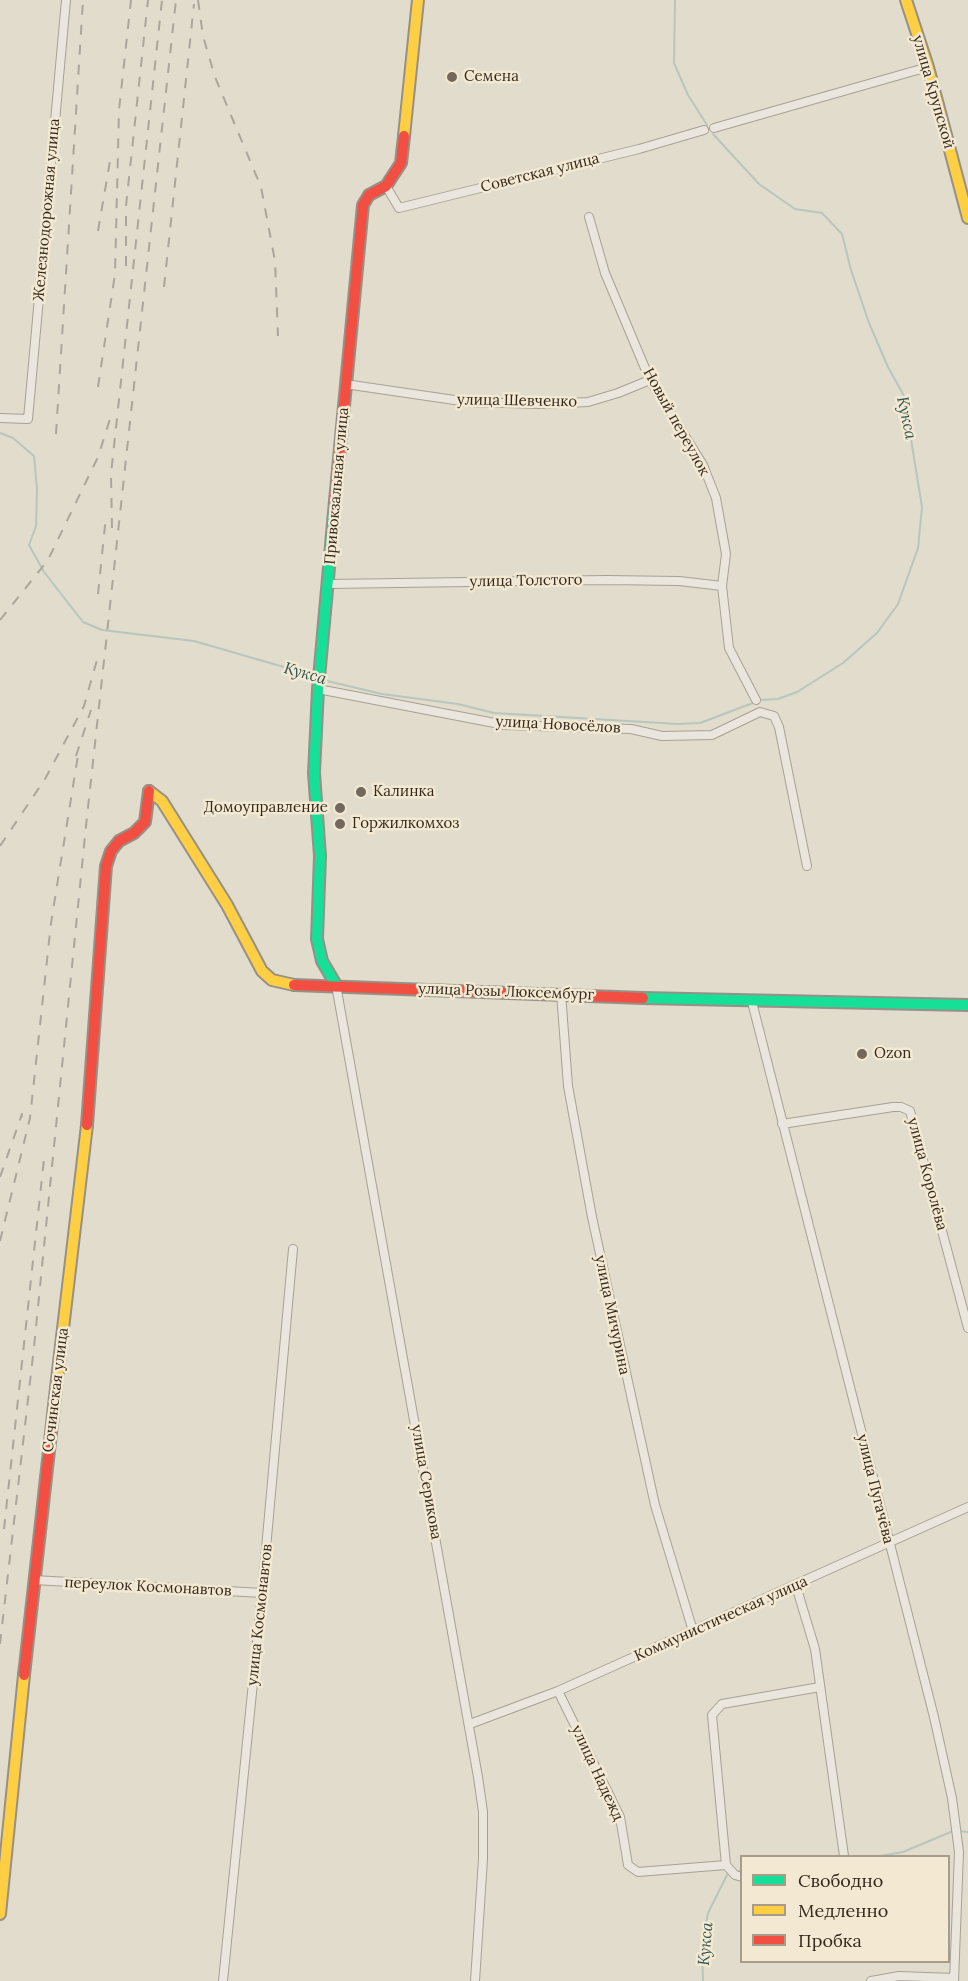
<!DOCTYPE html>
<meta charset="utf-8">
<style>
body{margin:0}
#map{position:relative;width:968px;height:1981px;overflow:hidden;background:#e2dccc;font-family:Lora,serif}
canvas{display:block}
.legend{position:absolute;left:740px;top:1855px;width:210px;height:108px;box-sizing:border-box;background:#f3e9d2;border:2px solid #a79c8a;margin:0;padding:8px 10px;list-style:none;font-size:18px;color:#35291e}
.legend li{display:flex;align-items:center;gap:12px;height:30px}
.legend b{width:30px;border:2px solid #a79c8a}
</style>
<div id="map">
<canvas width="968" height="1981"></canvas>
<ul class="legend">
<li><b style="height:8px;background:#16e098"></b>Свободно</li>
<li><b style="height:8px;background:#ffcf43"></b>Медленно</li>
<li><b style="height:8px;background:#f24e42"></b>Пробка</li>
</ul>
</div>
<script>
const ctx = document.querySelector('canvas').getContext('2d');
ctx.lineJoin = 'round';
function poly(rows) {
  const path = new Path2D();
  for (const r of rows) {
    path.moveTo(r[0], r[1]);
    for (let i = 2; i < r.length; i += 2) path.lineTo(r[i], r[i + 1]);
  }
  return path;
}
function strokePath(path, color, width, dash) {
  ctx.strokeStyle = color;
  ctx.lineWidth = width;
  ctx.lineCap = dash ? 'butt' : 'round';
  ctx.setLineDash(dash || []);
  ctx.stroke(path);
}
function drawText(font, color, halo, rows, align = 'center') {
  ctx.font = font + ' Lora,serif';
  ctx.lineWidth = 5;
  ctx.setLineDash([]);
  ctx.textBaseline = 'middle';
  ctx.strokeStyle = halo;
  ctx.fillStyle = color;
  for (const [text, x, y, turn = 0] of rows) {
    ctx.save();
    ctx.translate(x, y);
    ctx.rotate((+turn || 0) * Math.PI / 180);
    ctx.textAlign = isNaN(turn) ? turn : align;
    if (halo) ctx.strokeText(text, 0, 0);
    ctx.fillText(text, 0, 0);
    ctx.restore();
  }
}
const stream = poly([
 [675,0,674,63,688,95,707,125],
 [713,134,759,184,795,209,822,213,842,234,851,270,869,323,888,367,904,396,922,507,918,548,898,604,877,633,843,663,797,692,778,699,761,700],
 [0,433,13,438,34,456,37,489,36,526,29,545,44,572,83,622,102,630,194,641,315,676],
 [323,680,382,694,458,704,494,713,678,724,700,723,753,703],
 [959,1831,968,1832],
 [880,1856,903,1852,953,1831],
 [739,1871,742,1870],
 [703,1981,702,1946,708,1913,727,1875]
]);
const street = poly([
 [714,128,928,67],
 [386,186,399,208,639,149,704,130],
 [589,217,605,273,650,380,703,465,716,498,726,554,722,586,729,648,756,700],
 [345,384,468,402,541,404,588,402,618,393,650,380],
 [0,418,28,419,66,0],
 [329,584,606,580,679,581,722,586],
 [318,689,505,725,631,729,662,736,712,735,760,712,774,716,779,727,807,866],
 [336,985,478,1777,483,1812,483,1859,475,1981],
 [561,993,568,1086,592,1217,655,1505,693,1631],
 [752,1002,934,1717,952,1798,959,1852,954,1981],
 [782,1124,893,1107,901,1107,910,1111,968,1328],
 [34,1580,262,1593],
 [796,1586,815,1649,844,1856],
 [558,1691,620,1817,628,1865,638,1872,726,1865,735,1875,742,1877],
 [470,1724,558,1691,968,1507],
 [726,1865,712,1715,722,1704,820,1687],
 [223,1981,262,1593,293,1249],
 [871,1981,899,1976,954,1978]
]);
const fast = poly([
 [335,501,318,689,314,773,320,856,317,939,322,961,336,985],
 [643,998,968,1005]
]);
const slow = poly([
 [906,0,928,67,968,218],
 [404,136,418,0],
 [149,791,162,801,227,905,262,971,272,980,294,985],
 [56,1388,87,1125],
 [0,1914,24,1675]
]);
const jam = poly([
 [335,501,363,205,369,195,386,186,401,163,404,136],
 [294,985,643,998],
 [87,1125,106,866,111,851,119,841,134,833,145,822,149,791],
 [24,1675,56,1388]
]);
const rail = poly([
 [198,0,203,36,215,77,261,187,275,261,278,336],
 [98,231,111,155],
 [126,266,126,206,148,0],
 [164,287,194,4],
 [98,387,115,274,119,110,131,0],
 [56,434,83,0],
 [112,528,111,474,162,0],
 [98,594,106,516],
 [0,620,48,560,98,457,110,419],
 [76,756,91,710],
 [0,846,45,779,84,706,97,660],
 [0,1177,22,1114,21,1121],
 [0,1241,30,1118,51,923,79,749],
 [4,1529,44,1159],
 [0,1644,34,1347,86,826,176,0]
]);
const markers = [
 [452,77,6,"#72685b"],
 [361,792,6,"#72685b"],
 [340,808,6,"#72685b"],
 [340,824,6,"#72685b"],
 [862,1054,6,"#72685b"]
];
const poiNames = [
 ["Семена",464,77],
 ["Калинка",373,792],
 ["Домоуправление",328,808,"right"],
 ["Горжилкомхоз",352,824],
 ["Ozon",874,1054]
];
const streetNames = [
 ["улица Крупской",933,92,74],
 ["Советская улица",540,173,-14],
 ["Железнодорожная улица",47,210,-85],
 ["улица Шевченко",517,401,1],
 ["Новый переулок",676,422,61],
 ["Привокзальная улица",337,486,-85],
 ["улица Толстого",526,581,-1],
 ["улица Новосёлов",558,725,3],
 ["улица Розы Люксембург",506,992,2],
 ["улица Королёва",927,1174,75],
 ["улица Мичурина",612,1315,78],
 ["Сочинская улица",56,1390,-83],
 ["улица Серикова",426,1482,80],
 ["улица Пугачёва",875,1489,76],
 ["переулок Космонавтов",148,1587,3],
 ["улица Космонавтов",260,1615,-84],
 ["Коммунистическая улица",721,1619,-24],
 ["улица Надежд",597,1773,65]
];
const waterNames = [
 ["Кукса",906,418,78],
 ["Кукса",305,674,16],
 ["Кукса",706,1944,-85]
];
strokePath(stream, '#b7c7bd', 2);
strokePath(street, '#a7a195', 10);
strokePath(fast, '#979086', 14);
strokePath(slow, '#979086', 14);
strokePath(jam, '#979086', 14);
strokePath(street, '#eae6dd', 8);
strokePath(fast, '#16e098', 10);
strokePath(slow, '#ffcf43', 10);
strokePath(jam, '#f24e42', 10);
strokePath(rail, '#aaa69d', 2, [10, 10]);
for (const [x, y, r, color] of markers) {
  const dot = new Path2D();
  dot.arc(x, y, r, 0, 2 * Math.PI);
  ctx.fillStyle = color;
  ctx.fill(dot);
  strokePath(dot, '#f3e9d2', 2);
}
drawText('15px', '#35291e', '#f3e9d2', poiNames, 'left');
drawText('15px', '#35291e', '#f3e9d2', streetNames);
drawText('italic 16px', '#2f5451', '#f3e9d2', waterNames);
</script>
